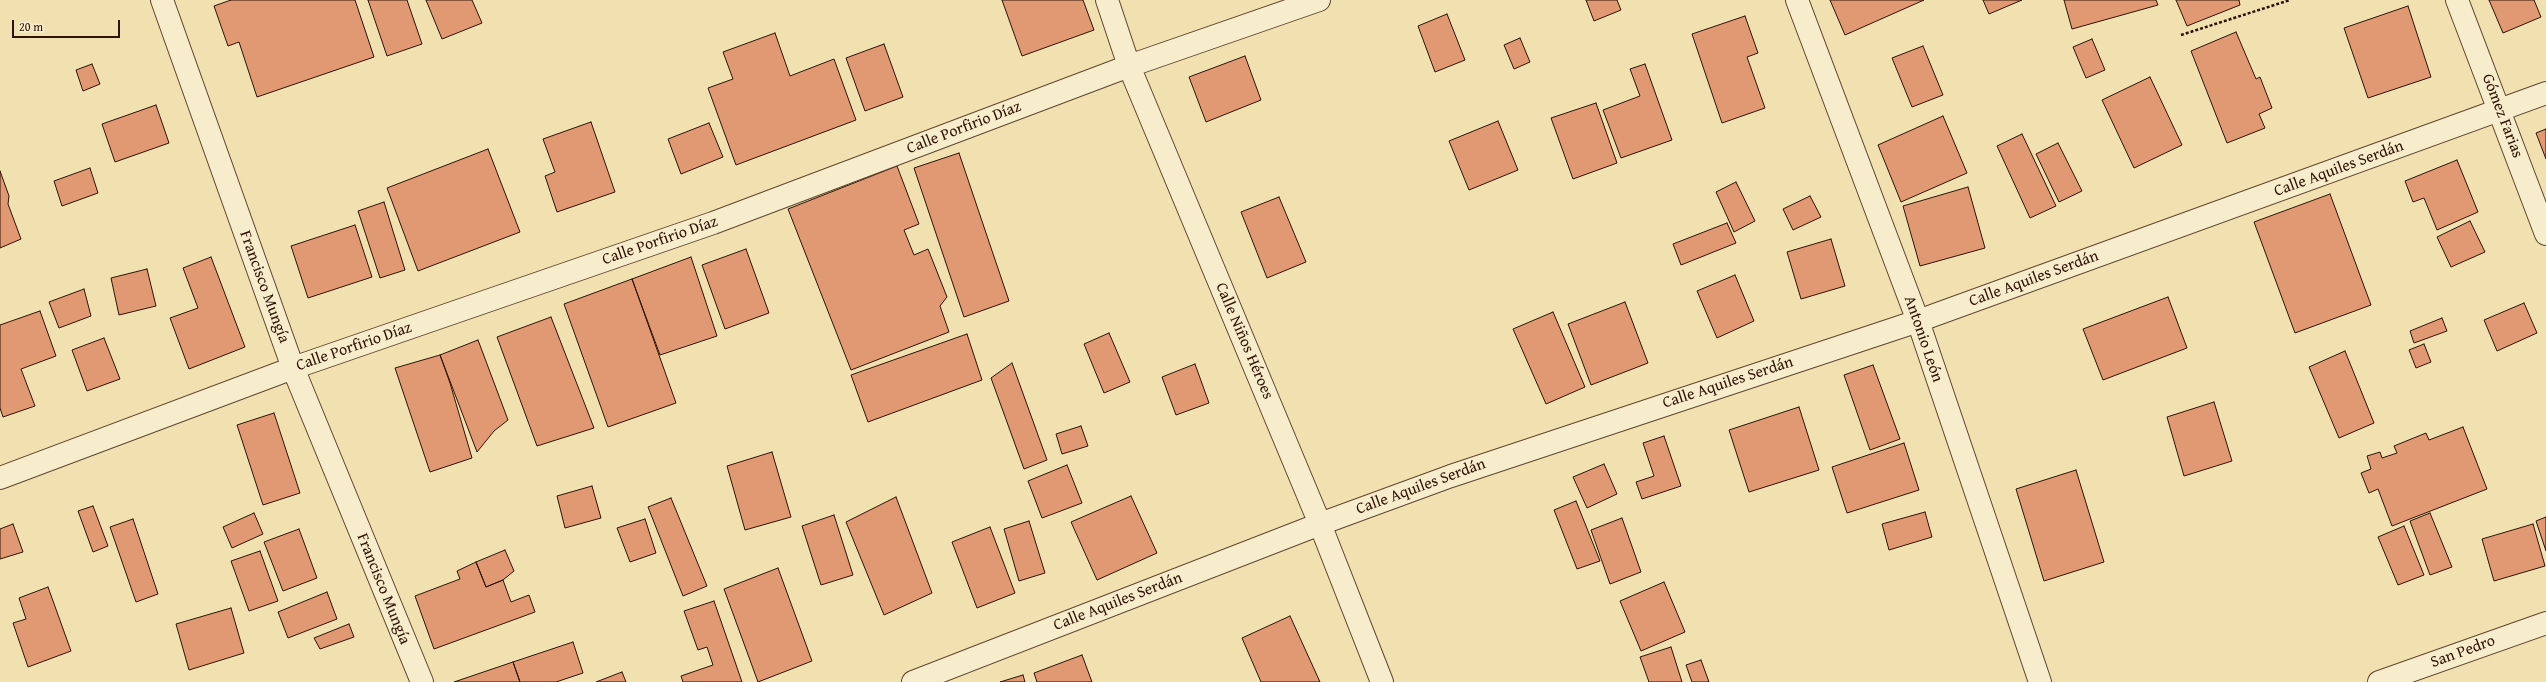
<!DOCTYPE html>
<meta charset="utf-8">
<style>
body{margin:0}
#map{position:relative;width:2546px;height:682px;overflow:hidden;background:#f2e1b0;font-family:"Gentium Book Plus",serif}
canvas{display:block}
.scale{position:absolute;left:12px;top:20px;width:108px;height:18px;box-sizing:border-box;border:2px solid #2d1303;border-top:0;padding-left:5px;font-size:12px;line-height:14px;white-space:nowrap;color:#2d1303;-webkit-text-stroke:3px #f7eccc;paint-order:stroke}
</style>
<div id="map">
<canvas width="2546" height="682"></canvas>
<div class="scale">20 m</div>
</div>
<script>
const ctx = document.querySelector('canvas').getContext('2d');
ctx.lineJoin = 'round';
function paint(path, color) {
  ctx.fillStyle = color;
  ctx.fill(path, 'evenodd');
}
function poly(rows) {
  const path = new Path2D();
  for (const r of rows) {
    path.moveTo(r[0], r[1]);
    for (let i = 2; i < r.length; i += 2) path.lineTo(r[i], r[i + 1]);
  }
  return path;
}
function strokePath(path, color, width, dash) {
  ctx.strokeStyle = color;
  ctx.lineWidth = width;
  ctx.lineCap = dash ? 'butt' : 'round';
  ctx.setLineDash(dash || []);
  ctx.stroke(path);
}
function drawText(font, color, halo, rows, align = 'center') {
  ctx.font = font + ' "Gentium Book Plus",serif';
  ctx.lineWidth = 3;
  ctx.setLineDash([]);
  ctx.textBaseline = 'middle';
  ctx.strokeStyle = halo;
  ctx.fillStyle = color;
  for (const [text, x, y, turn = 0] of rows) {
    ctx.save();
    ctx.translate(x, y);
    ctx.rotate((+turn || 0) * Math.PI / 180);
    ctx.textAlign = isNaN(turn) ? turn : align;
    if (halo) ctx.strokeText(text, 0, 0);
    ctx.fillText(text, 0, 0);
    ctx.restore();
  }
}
const building = poly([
 [231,0,355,0,374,57,257,97,239,42,228,46,214,6,231,0],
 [368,0,407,0,422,44,387,56,368,0],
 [426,0,472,0,482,23,442,39,426,0],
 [1002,0,1083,0,1094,30,1022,56,1002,0],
 [1586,0,1617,0,1621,10,1594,21,1586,0],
 [1830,0,1924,0,1845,35,1830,0],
 [1983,0,2022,0,1989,14,1983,0],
 [2064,0,2156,0,2158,5,2072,29,2064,0],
 [2176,0,2239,0,2240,5,2187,26,2176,0],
 [2489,0,2534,0,2541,17,2503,33,2489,0],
 [2408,6,2431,77,2368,98,2344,28,2408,6],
 [1447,14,1465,60,1435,72,1418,26,1447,14],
 [1745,16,1758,53,1747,57,1765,108,1722,123,1692,34,1745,16],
 [2236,32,2256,79,2260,77,2272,108,2259,114,2265,128,2227,143,2191,51,2236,32],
 [775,33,790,76,834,59,856,120,736,165,708,88,733,79,723,52,775,33],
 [1520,38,1530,62,1514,69,1504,45,1520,38],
 [2092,39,2105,70,2086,78,2073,47,2092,39],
 [884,44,903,97,865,111,846,58,884,44],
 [1923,46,1943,95,1912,107,1892,58,1923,46],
 [1245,56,1261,100,1206,122,1189,77,1245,56],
 [92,64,100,84,83,91,76,70,92,64],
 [1645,64,1672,140,1621,158,1603,110,1640,96,1630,69,1645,64],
 [2150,77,2182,145,2134,168,2102,100,2150,77],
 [1596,103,1617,163,1573,179,1551,118,1596,103],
 [156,105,169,143,115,162,102,124,156,105],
 [1943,116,1967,173,1901,202,1878,145,1943,116],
 [1498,121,1518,170,1469,190,1449,141,1498,121],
 [591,122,615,192,557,212,545,176,555,172,543,139,591,122],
 [709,123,723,157,681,174,668,139,709,123],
 [2546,129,2546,159,2536,133,2546,129],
 [2022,134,2056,206,2030,218,1997,146,2022,134],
 [2058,143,2082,191,2059,202,2036,154,2058,143],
 [488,149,520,232,418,271,387,188,488,149],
 [959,153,1009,301,964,317,914,168,959,153],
 [2457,160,2478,212,2437,230,2424,198,2413,202,2405,181,2457,160],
 [897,166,919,224,904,230,914,255,928,249,947,297,940,306,949,332,851,370,788,209,897,166],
 [90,168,98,193,62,206,54,181,90,168],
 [0,171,9,196,8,204,21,239,0,248,0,171],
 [1736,182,1755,221,1734,232,1716,192,1736,182],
 [1968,187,1985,248,1920,266,1903,206,1968,187],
 [2330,194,2371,305,2295,333,2254,222,2330,194],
 [1810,196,1821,217,1793,230,1783,209,1810,196],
 [1279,197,1306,262,1267,278,1241,212,1279,197],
 [384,202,405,270,380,278,358,211,384,202],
 [2470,221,2485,252,2451,267,2437,237,2470,221],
 [1727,223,1736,243,1681,265,1673,244,1727,223],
 [355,225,372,277,308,298,291,246,355,225],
 [1831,239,1845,286,1801,299,1787,252,1831,239],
 [746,249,769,313,725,329,702,265,746,249],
 [211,257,245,347,189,369,170,318,198,308,183,268,211,257],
 [691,257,717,336,660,355,632,279,691,257],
 [147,269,156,306,119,315,111,278,147,269],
 [1735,275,1754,321,1717,338,1697,291,1735,275],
 [632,279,676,403,608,427,564,304,632,279],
 [84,289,91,316,59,328,49,302,84,289],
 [2168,297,2187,348,2103,380,2083,329,2168,297],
 [1625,302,1648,363,1591,385,1568,324,1625,302],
 [2524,303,2537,333,2497,351,2484,320,2524,303],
 [40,311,56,356,21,369,35,406,3,417,0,408,0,325,40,311],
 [1553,312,1585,387,1546,404,1513,329,1553,312],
 [551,317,594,428,537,446,497,337,551,317],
 [2442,318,2447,331,2414,343,2410,331,2442,318],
 [1109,333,1130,382,1104,393,1084,344,1109,333],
 [967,334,982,380,868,422,851,375,967,334],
 [104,338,120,379,87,391,72,350,104,338],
 [478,340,508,420,494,431,477,452,440,355,478,340],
 [2424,344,2431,362,2416,368,2409,350,2424,344],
 [2345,351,2374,423,2339,438,2309,367,2345,351],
 [440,355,450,383,472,458,430,472,395,368,440,355],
 [1012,363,1047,460,1024,469,991,378,1012,363],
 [1195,364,1209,403,1176,415,1162,377,1195,364],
 [1873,365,1900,439,1870,450,1844,375,1873,365],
 [2214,402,2232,461,2184,476,2167,417,2214,402],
 [1799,407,1819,470,1749,492,1729,430,1799,407],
 [274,413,300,493,263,505,237,425,274,413],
 [1081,426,1088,446,1062,454,1056,434,1081,426],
 [2463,427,2487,489,2392,526,2378,489,2369,493,2361,473,2371,469,2367,456,2380,452,2382,458,2397,453,2394,446,2426,433,2429,440,2463,427],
 [1664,436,1681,486,1642,499,1636,482,1654,476,1643,443,1664,436],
 [1904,443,1919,490,1847,513,1832,467,1904,443],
 [772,452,791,517,745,530,727,466,772,452],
 [1604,464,1617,494,1587,508,1573,477,1604,464],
 [1067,465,1082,503,1042,518,1028,481,1067,465],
 [2076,470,2104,562,2044,581,2016,489,2076,470],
 [592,486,601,518,565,528,557,496,592,486],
 [1131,496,1157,553,1097,580,1071,522,1131,496],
 [896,497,932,593,884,615,846,522,896,497],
 [671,498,707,586,683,596,648,507,671,498],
 [1576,501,1600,561,1577,569,1554,510,1576,501],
 [93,506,108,546,93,552,78,511,93,506],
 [1925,512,1932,537,1889,550,1882,524,1925,512],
 [254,513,263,534,232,548,223,527,254,513],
 [2430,513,2452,567,2430,575,2410,521,2430,513],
 [834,515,853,575,821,585,802,526,834,515],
 [2546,517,2546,551,2536,521,2546,517],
 [1622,518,1641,572,1610,584,1591,530,1622,518],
 [133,519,158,594,136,602,110,527,133,519],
 [645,519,656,553,630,562,617,528,645,519],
 [1029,521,1045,573,1019,581,1004,529,1029,521],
 [13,524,23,552,0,559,0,529,13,524],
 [2533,524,2545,566,2494,581,2482,539,2533,524],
 [2404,526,2424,575,2398,585,2378,537,2404,526],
 [990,527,1015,593,977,608,952,542,990,527],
 [299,529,317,578,283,591,264,542,299,529],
 [505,550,514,571,503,580,486,587,476,562,505,550],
 [260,551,278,601,249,611,231,561,260,551],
 [476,562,486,587,503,580,511,602,529,595,535,612,434,649,415,596,460,579,457,571,476,562],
 [778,568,812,661,758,682,724,589,778,568],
 [1664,582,1685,632,1641,651,1620,601,1664,582],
 [48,587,71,651,28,667,13,623,26,619,19,598,48,587],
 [327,592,337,619,288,638,278,612,327,592],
 [714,601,742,682,683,682,681,676,713,665,707,647,698,650,684,611,714,601],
 [231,608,244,653,189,670,176,624,231,608],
 [1290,616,1320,682,1261,682,1242,638,1290,616],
 [349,624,354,637,320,649,314,638,349,624],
 [573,642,583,673,556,682,520,682,513,662,573,642],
 [1671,647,1682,682,1649,682,1640,657,1671,647],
 [1082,655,1092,682,1037,682,1034,673,1082,655],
 [1701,660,1709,682,1692,682,1686,665,1701,660],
 [513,662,520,682,454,682,513,662],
 [622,672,626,682,596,682,622,672],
 [1023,675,1025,682,1000,682,1023,675]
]);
const path = poly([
 [2181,35,2290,0]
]);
const minor = poly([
 [162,0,293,368,422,682],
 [1107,0,1129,66,1320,524,1382,682],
 [1797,0,1918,321,2040,682],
 [2457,0,2546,234],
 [0,478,293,368,713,223,1129,66,1319,0],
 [913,682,1320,524,1451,476,1918,321,2546,93],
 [2379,682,2546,623]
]);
const streetNames = [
 ["Gómez Farias",2502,116,69],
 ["Calle Porfirio Díaz",964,128,-21],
 ["Calle Aquiles Serdán",2339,169,-20],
 ["Calle Porfirio Díaz",660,241,-19],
 ["Calle Aquiles Serdán",2034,279,-20],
 ["Francisco Mungía",264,287,70],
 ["Antonio León",1923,339,71],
 ["Calle Niños Héroes",1244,341,67],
 ["Calle Porfirio Díaz",354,347,-19],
 ["Calle Aquiles Serdán",1728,383,-18],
 ["Calle Aquiles Serdán",1421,487,-20],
 ["Francisco Mungía",383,589,68],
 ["Calle Aquiles Serdán",1118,602,-21],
 ["San Pedro",2463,652,-20]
];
paint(building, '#e19973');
strokePath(building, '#2d1303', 1);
strokePath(minor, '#5e462e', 24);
strokePath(path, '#2d1303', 2.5, [3, 2]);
strokePath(minor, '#f7eccc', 22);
drawText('16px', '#2d1303', '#f7eccc', streetNames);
</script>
